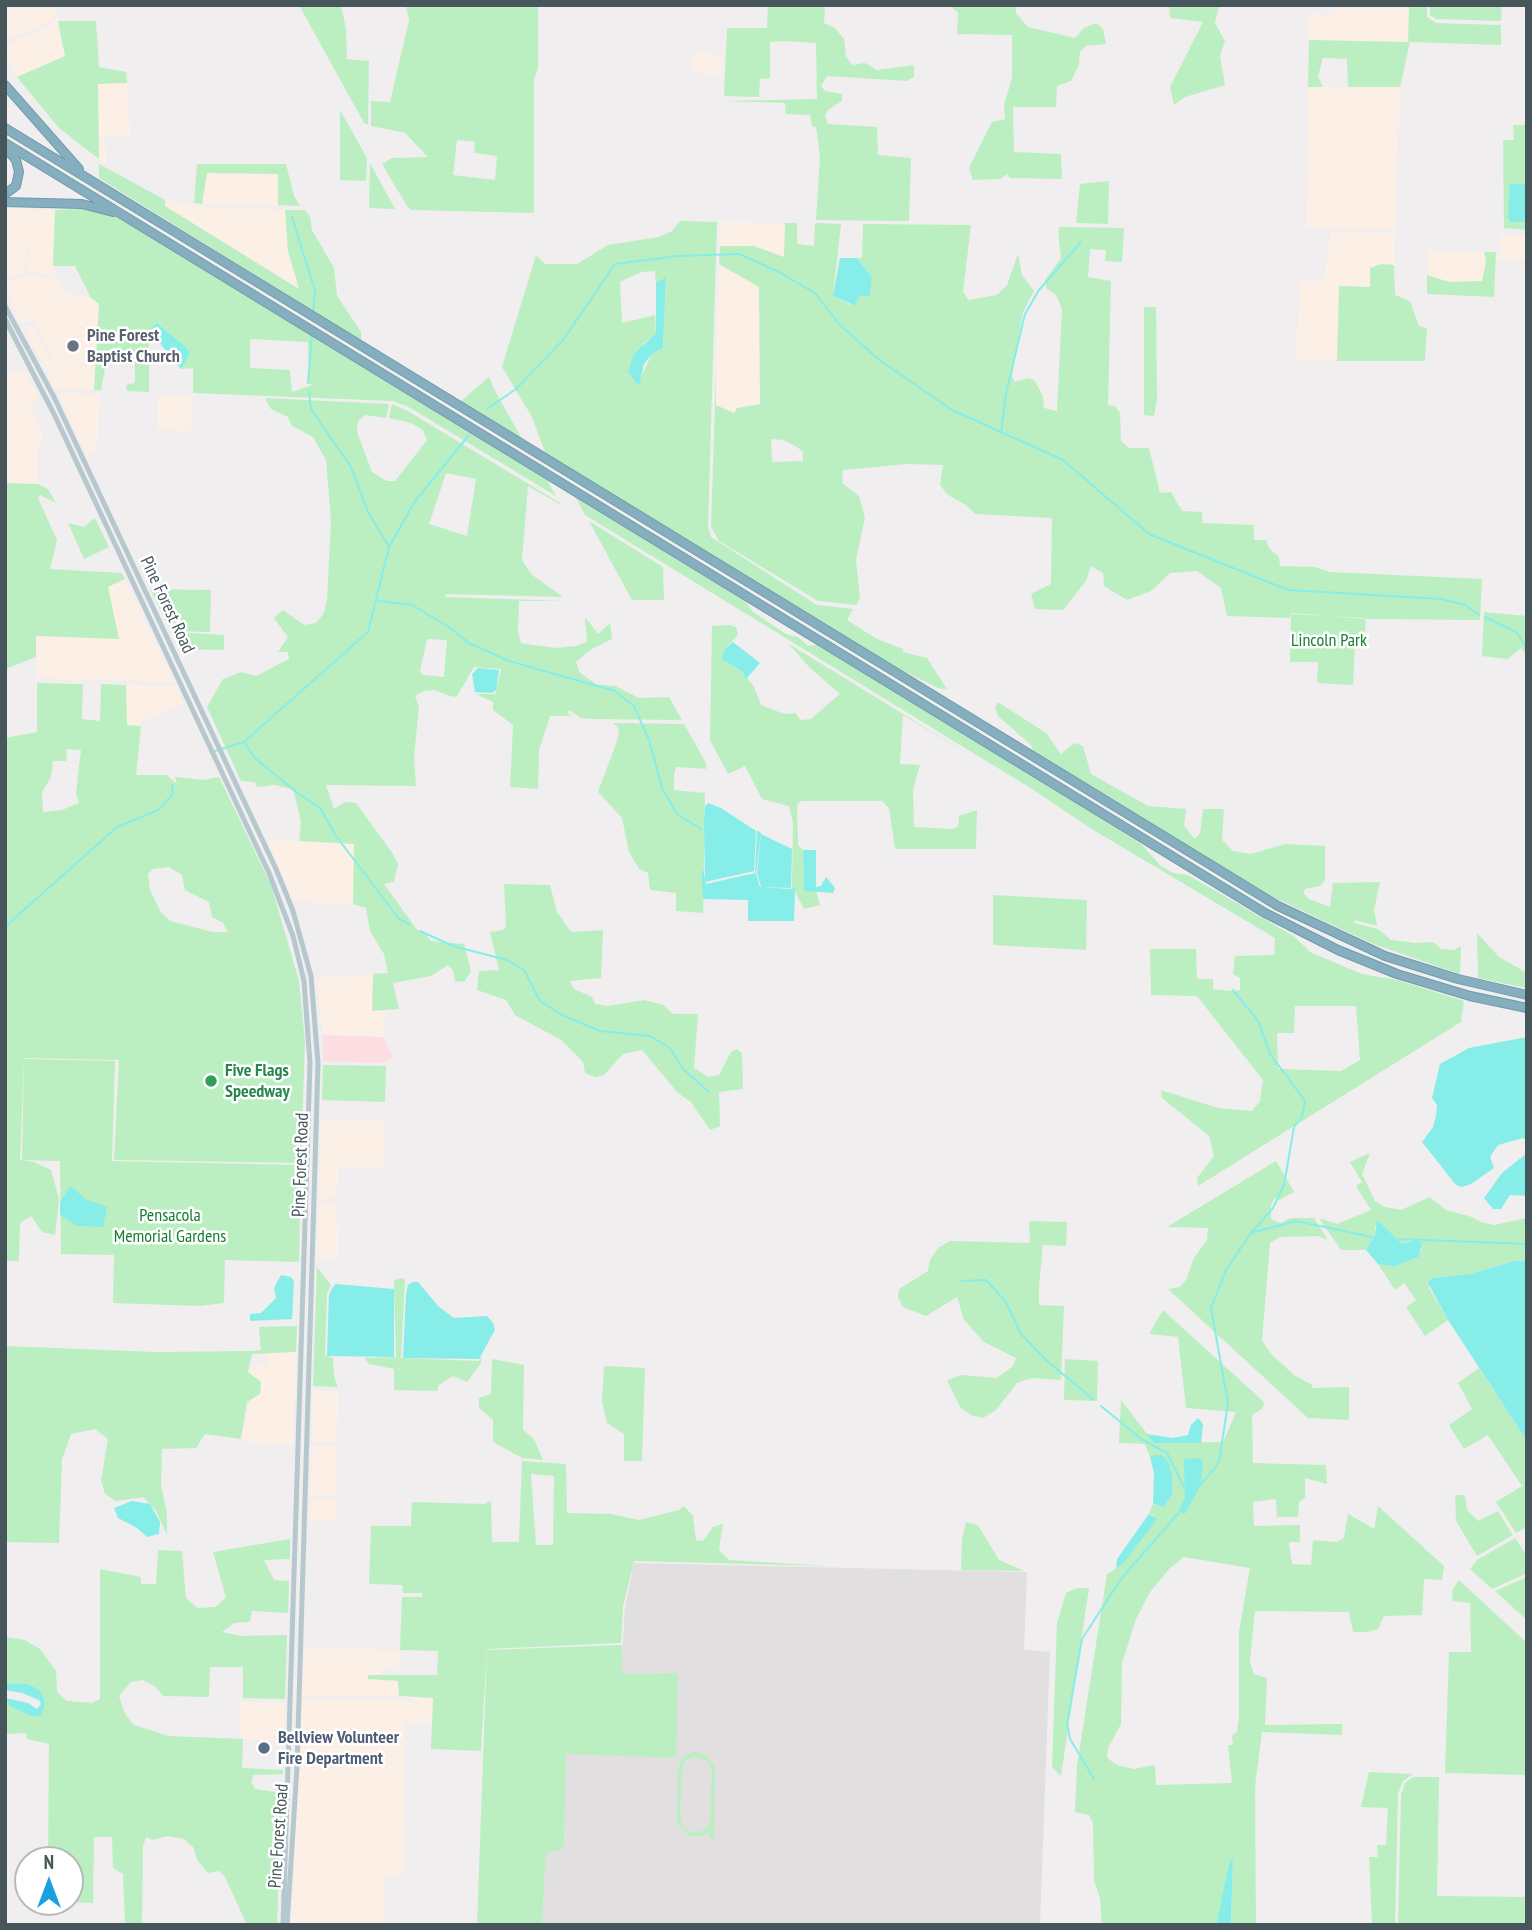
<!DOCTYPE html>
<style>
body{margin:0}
#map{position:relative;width:1532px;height:1930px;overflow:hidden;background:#f0eeee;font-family:"PT Sans Narrow",sans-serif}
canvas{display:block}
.frame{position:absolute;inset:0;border:7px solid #46565b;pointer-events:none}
.north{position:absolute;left:14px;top:1846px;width:70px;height:70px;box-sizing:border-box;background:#fff;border:2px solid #b5bbbd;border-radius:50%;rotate:0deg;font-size:19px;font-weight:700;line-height:28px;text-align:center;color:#46565b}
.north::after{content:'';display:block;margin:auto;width:24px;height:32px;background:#17a1e1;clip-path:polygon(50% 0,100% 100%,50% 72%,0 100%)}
</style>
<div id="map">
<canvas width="1532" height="1930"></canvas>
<div class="frame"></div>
<div class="north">N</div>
</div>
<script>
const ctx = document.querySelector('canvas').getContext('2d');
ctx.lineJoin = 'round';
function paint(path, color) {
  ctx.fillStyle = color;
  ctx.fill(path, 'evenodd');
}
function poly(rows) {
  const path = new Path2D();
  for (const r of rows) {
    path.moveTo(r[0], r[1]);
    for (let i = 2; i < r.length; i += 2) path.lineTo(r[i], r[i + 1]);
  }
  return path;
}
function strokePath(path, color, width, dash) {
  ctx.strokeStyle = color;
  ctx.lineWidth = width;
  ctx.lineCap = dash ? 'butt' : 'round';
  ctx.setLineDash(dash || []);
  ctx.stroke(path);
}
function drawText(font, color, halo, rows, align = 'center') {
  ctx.font = font + ' "PT Sans Narrow",sans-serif';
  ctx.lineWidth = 5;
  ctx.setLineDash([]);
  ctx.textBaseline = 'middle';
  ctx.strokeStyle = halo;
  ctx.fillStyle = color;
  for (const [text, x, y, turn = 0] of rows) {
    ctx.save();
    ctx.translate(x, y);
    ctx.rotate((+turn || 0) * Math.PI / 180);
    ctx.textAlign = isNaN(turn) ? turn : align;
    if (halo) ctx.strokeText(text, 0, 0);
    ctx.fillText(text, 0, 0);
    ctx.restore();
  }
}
const commercial = poly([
 [5,5,57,5,57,11,52,21,5,41],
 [1336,5,1409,5,1409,42,1309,40,1309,14,1334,15],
 [59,17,57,27,65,56,17,77,5,57,5,45,47,28],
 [693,54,723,55,722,74,692,73],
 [98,83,127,83,130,136,105,136,106,164,99,159],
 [1308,87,1400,87,1395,229,1306,227],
 [206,173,279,174,278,197,280,206,285,206,202,204],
 [165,200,199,207,285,210,288,251,299,289,165,206],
 [5,209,55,210,53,271,65,292,97,300,99,304,94,390,56,389,23,326,34,327,50,360,52,358,36,324,30,320,21,323,14,310,5,282,26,275,50,278,51,275,28,272,28,245,26,245,25,272,5,278],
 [721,222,785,223,784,257,766,250,720,246],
 [1331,231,1394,233,1394,265,1390,264,1370,287,1340,286,1337,361,1296,361,1300,281,1324,280],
 [1501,235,1527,236,1527,261,1498,261],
 [1428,251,1484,252,1486,261,1482,282,1449,282,1427,275],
 [719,264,759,287,760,404,737,409,734,413,715,405],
 [5,372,26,373,39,399,30,404,43,436,38,449,38,484,5,483],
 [58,393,99,394,97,452,87,456],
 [158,395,192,396,191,431,158,430],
 [125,579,174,682,37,678,36,636,119,639,108,587],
 [69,682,175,686,184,703,142,721,141,726,127,725,126,685,37,683],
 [267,840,354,844,353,904,295,902],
 [373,974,372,1010,386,1011,383,1037,323,1035,316,978],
 [321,1120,384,1121,384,1168,338,1167,337,1198,319,1199],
 [337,1201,338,1258,317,1258,319,1203],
 [266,1352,296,1352,293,1445,242,1441,241,1430,247,1417,254,1378,248,1372,249,1366,266,1366],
 [313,1390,338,1393,337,1442,312,1441],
 [312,1445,337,1446,337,1496,310,1495],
 [310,1499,336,1500,336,1521,309,1521],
 [304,1648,400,1650,400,1660,394,1668,382,1669,382,1675,368,1675,399,1681,399,1696,433,1698,434,1722,404,1722,403,1875,385,1875,385,1925,291,1925,302,1699,397,1700,419,1704,420,1701,397,1696,302,1696],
 [239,1702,285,1703,284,1742,240,1739]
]);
const education = poly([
 [634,1563,1027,1572,1024,1650,1050,1652,1040,1925,542,1925,546,1852,562,1850,564,1847,565,1753,675,1758,621,1674,625,1607]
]);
const medical = poly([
 [323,1035,383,1037,394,1058,379,1063,323,1061]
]);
const green = poly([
 [299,5,341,5,346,29,347,59,369,61,368,125,364,123],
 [406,5,538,5,538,69,534,79,534,213,411,210,407,206,382,164,392,158,428,157,405,133,371,126,371,101,390,102,409,20],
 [457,140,475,142,474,153,497,156,495,180,453,175],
 [768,5,825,5,824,23,835,28,844,39,846,56,852,65,865,63,877,70,914,65,914,77,907,81,827,76,821,86,825,91,842,94,842,101,828,110,825,116,828,124,877,127,878,155,911,158,909,221,816,220,820,156,816,127,812,126,810,115,786,114,785,103,724,101,817,99,816,43,785,41,770,42,770,78,760,79,759,97,724,96,727,28,767,28],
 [948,5,1016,5,1016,13,1028,27,1075,38,1084,28,1096,23,1103,29,1106,44,1086,46,1080,52,1079,65,1071,81,1057,86,1056,107,1013,107,1014,152,1061,154,1062,179,1009,178,1008,174,1000,179,973,180,969,168,992,122,1005,119,1004,105,1012,78,1012,35,957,34,958,12],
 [1169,5,1219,5,1215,23,1225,41,1220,56,1225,85,1185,97,1174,105,1170,87,1203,22,1170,18],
 [1409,5,1427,5,1427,17,1436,23,1501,25,1501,45,1410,42,1400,87,1348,87,1347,59,1323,58,1318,76,1323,87,1308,87,1309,40,1408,42],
 [1430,5,1502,5,1501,21,1436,19,1430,15],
 [58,21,96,21,99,67,126,72,127,83,98,84,99,159,59,128,17,77,65,56],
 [340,110,367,158,366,181,340,180],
 [1513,125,1527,125,1527,230,1504,228,1503,140,1514,140],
 [370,163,395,209,369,208],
 [99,164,165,200,165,206,299,289,288,251,285,210,304,210,310,216,312,230,334,268,337,296,361,332,361,341,99,178],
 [197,164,286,164,294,196,300,206,278,205,278,174,207,173,202,204,194,203],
 [1109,181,1108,224,1076,223,1080,184],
 [87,208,112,214,547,480,556,496,407,406,392,401,193,393,193,368,181,369,190,354,186,347,157,323,149,331,149,392,127,391,126,385,135,383,135,363,106,363,101,390,94,390,99,304,91,298,75,266,53,266,55,210],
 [250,339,308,342,309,383,312,385,292,392,290,370,250,368],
 [680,221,717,222,708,527,711,537,817,605,853,609,847,620,877,639,903,649,903,652,927,658,947,689,938,688,899,669,546,454,531,415,502,367,536,255,545,264,577,264,608,245,659,237,672,231],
 [655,271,656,283,666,278,663,348,652,354,640,379,643,344,656,333,655,315,622,323,620,282,641,272],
 [785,223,797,223,797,244,814,246,815,223,841,224,833,296,851,305,859,296,870,297,872,277,857,258,862,258,863,224,971,225,963,291,968,300,997,295,1007,285,1018,254,1022,275,1034,291,1023,312,1012,377,1015,382,1028,378,1034,380,1043,396,1044,408,1057,411,1062,309,1056,295,1046,288,1045,280,1061,258,1058,231,1060,227,1124,228,1122,262,1105,261,1106,250,1090,249,1088,277,1111,281,1108,405,1115,406,1120,413,1121,441,1129,448,1149,448,1160,493,1171,492,1182,511,1202,512,1202,523,1254,525,1254,540,1266,540,1269,548,1279,557,1280,566,1315,567,1330,572,1482,579,1480,620,1367,619,1291,613,1290,618,1227,616,1221,588,1197,571,1170,573,1151,591,1127,600,1104,586,1103,573,1091,566,1086,581,1063,610,1035,609,1031,594,1051,584,1052,518,975,514,966,505,948,495,940,485,943,465,907,464,843,470,842,483,859,496,865,517,856,560,860,598,856,605,818,601,719,541,711,527,716,371,716,405,734,413,737,408,760,404,759,287,719,264,720,246,754,246,784,257],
 [771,439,783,440,796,446,803,452,803,461,772,462],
 [1484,252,1496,252,1494,297,1427,294,1427,275,1449,282,1482,281,1486,261],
 [1381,264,1394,265,1395,295,1410,301,1419,326,1427,328,1425,361,1337,361,1339,286,1370,287,1370,268],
 [1144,307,1156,307,1157,399,1154,416,1144,415],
 [489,377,494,389,522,439,460,402],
 [265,398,389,404,386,418,365,415,358,421,357,432,372,472,387,481,395,481,427,440,423,430,411,423,389,418,392,404,406,410,560,503,561,505,528,486,522,560,531,574,563,597,446,594,445,597,566,601,519,601,518,631,521,643,525,644,557,648,576,646,587,642,585,617,598,634,610,623,612,639,590,650,576,662,580,673,596,684,615,686,639,698,669,697,682,720,594,719,581,718,569,710,567,713,572,716,550,716,539,750,538,789,510,787,513,725,493,710,493,702,476,694,495,694,501,669,474,667,457,696,453,697,434,690,424,691,415,696,419,707,414,757,416,786,326,785,334,809,345,802,356,803,393,854,398,864,394,882,384,884,418,931,423,931,431,941,464,944,471,971,465,981,455,982,453,970,448,965,431,976,393,983,399,1009,372,1011,373,974,388,973,384,954,370,931,366,908,353,904,354,844,299,841,301,822,294,793,291,789,275,785,257,787,255,782,241,781,207,707,223,679,241,672,256,676,289,659,288,652,278,652,288,637,274,618,283,610,304,625,316,623,324,613,327,599,331,522,326,460,313,437,292,426,288,417,271,409],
 [446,473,476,479,467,536,429,524],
 [427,639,447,640,444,677,423,675,420,671],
 [5,483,38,484,48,489,56,503,40,495,38,498,57,540,50,569,122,573,125,579,108,587,119,639,36,636,36,657,5,669],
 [576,498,745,601,753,612,786,634,798,637,808,646,817,645,1060,793,1141,844,1161,866,1173,873,1188,875,1295,937,1310,952,1362,974,1397,980,1464,1001,1461,1022,1198,1186,1197,1178,1214,1156,1209,1136,1162,1098,1161,1090,1218,1108,1252,1111,1260,1101,1263,1080,1197,996,1151,995,1150,949,1196,949,1197,979,1213,979,1213,989,1232,991,1240,990,1240,978,1233,974,1235,956,1274,955,1275,938,1090,828,1032,789,585,515],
 [1295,1006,1356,1006,1360,1060,1341,1071,1278,1069,1277,1033,1294,1033],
 [95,518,109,547,84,559,68,523,84,527],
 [589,521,663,567,664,600,632,600],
 [150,589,211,590,210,632,171,631],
 [1484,612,1527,616,1527,654,1521,648,1508,659,1482,656],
 [1291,614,1366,618,1365,638,1357,640,1355,645,1353,685,1317,683,1318,662,1290,662],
 [730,625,736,627,738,635,725,649,721,659,742,671,754,687,761,705,784,714,796,713,800,720,811,719,840,694,810,668,789,644,970,755,903,715,900,764,920,765,913,790,914,827,953,829,958,827,959,816,977,810,976,849,895,849,889,808,882,801,801,801,797,805,798,845,803,850,804,890,816,891,820,905,804,909,792,886,793,823,789,806,762,799,745,766,728,774,710,740,712,626],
 [171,632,224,635,224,650,180,649],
 [37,683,83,684,82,719,100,721,101,684,126,685,127,725,141,726,136,775,167,775,177,784,175,777,203,780,219,777,271,885,299,981,305,1041,301,1163,114,1160,119,1060,24,1058,20,1160,34,1162,51,1170,59,1199,55,1235,42,1232,31,1216,20,1223,19,1261,5,1261,5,738,37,732],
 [67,749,81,750,76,793,79,803,62,810,43,812,42,792,51,777,53,761,66,761],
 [169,867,182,875,185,890,209,902,212,917,223,923,228,932,213,932,170,921,161,912,150,890,148,874,153,869],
 [998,702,1046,733,1061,754,1074,743,1083,746,1091,774,1148,806,1186,809,1184,826,1195,839,1200,833,1203,809,1224,809,1222,840,1233,851,1251,854,1285,844,1325,846,1325,880,1320,886,1305,889,1303,893,1309,899,1330,907,1333,883,1380,882,1374,910,1377,926,1355,920,1354,923,1378,929,1391,940,1416,943,1433,942,1441,949,1454,950,1461,946,1460,974,1373,944,1273,897,1212,862,1033,751,1031,745,998,716,995,708],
 [613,723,684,724,706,763,706,769,676,767,674,776,674,790,705,793,703,913,676,911,676,893,650,890,648,873,639,869,629,852,622,818,598,792,617,741,619,729],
 [504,884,550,885,557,912,571,932,603,930,601,978,570,981,574,989,592,997,595,1004,608,1006,644,1000,663,1005,673,1014,698,1014,694,1068,708,1077,719,1075,731,1052,737,1049,742,1053,743,1089,719,1092,720,1126,710,1130,691,1102,678,1093,642,1050,623,1054,604,1075,595,1077,585,1073,583,1062,561,1040,515,1015,506,1000,477,990,479,971,499,970,490,932,503,930,506,927],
 [993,895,1087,900,1086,950,993,945],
 [1477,933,1499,957,1527,973,1527,988,1478,978],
 [24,1059,115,1061,112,1161,301,1165,299,1262,225,1260,224,1303,200,1306,113,1303,114,1255,61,1254,60,1161,22,1160],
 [323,1065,386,1066,385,1102,322,1100],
 [1370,1153,1362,1174,1375,1201,1385,1207,1401,1210,1430,1197,1446,1210,1472,1217,1481,1222,1494,1225,1527,1218,1527,1260,1514,1261,1469,1274,1430,1278,1429,1288,1448,1320,1425,1336,1406,1307,1416,1300,1404,1283,1395,1290,1378,1264,1401,1264,1419,1257,1422,1248,1410,1241,1402,1244,1375,1225,1375,1233,1366,1250,1341,1250,1319,1218,1337,1224,1371,1210,1356,1186,1362,1182,1350,1162],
 [1276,1161,1294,1192,1279,1200,1275,1198,1271,1205,1271,1219,1280,1223,1291,1218,1314,1218,1328,1240,1317,1236,1280,1237,1270,1243,1262,1340,1271,1354,1294,1375,1312,1385,1312,1388,1349,1387,1349,1420,1308,1418,1168,1289,1180,1287,1186,1280,1194,1258,1207,1240,1208,1228,1167,1227],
 [1029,1221,1067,1222,1066,1246,1043,1245,1039,1287,1039,1305,1064,1306,1061,1380,1032,1378,1017,1383,996,1410,983,1418,971,1415,960,1407,947,1380,962,1375,997,1378,1013,1366,1016,1358,984,1342,964,1320,957,1297,926,1316,903,1307,898,1297,899,1289,928,1271,930,1260,938,1248,950,1241,1030,1243],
 [317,1267,331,1285,327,1294,325,1355,333,1358,334,1376,338,1387,313,1386],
 [400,1278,405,1279,401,1358,479,1361,482,1356,481,1363,467,1382,453,1376,439,1385,437,1391,394,1390,394,1369,369,1364,364,1358,396,1357,394,1285,395,1280],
 [1163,1310,1264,1402,1263,1408,1252,1415,1253,1463,1326,1465,1327,1484,1305,1478,1305,1498,1299,1502,1298,1517,1277,1517,1276,1499,1253,1502,1254,1526,1300,1525,1300,1542,1289,1542,1292,1564,1311,1565,1313,1540,1337,1542,1344,1538,1348,1514,1374,1529,1378,1506,1444,1566,1442,1580,1424,1579,1422,1615,1384,1616,1378,1629,1367,1632,1353,1632,1349,1612,1255,1611,1250,1662,1254,1674,1267,1678,1265,1725,1342,1724,1342,1735,1262,1732,1255,1787,1256,1925,1231,1925,1233,1860,1216,1925,1102,1925,1100,1898,1094,1881,1093,1823,1089,1815,1075,1812,1077,1766,1107,1574,1123,1564,1154,1515,1149,1514,1153,1504,1164,1507,1172,1495,1154,1455,1150,1457,1145,1444,1119,1443,1121,1400,1154,1443,1223,1442,1236,1412,1186,1408,1178,1337,1149,1334],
 [1184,1557,1250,1568,1239,1632,1239,1716,1237,1732,1232,1736,1233,1745,1228,1745,1232,1783,1156,1785,1155,1765,1134,1769,1117,1765,1107,1758,1108,1748,1121,1724,1122,1663,1136,1619,1150,1592,1170,1568],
 [297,1326,296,1352,252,1354,248,1372,261,1382,260,1394,247,1402,241,1439,205,1434,196,1448,162,1449,161,1484,167,1515,167,1535,156,1511,143,1497,116,1501,105,1494,101,1480,108,1439,95,1429,71,1434,62,1459,59,1543,5,1542,5,1346,156,1352,253,1351,261,1350,259,1327],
 [492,1359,524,1365,523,1430,534,1439,543,1460,522,1458,493,1442,493,1420,479,1408,479,1398,491,1394],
 [1065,1359,1098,1361,1097,1401,1064,1400],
 [604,1366,645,1368,642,1461,624,1461,624,1434,607,1423,602,1402],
 [1479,1368,1527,1441,1527,1527,1516,1533,1496,1502,1522,1486,1488,1435,1464,1449,1449,1425,1472,1409,1458,1383],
 [522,1461,566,1464,567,1513,611,1514,639,1520,679,1510,684,1506,693,1516,696,1540,703,1541,713,1527,723,1524,719,1550,729,1560,828,1566,634,1561,623,1607,621,1643,487,1649,481,1751,431,1749,433,1698,399,1696,398,1681,368,1679,368,1675,437,1675,438,1651,400,1650,402,1597,422,1597,422,1593,403,1593,402,1585,369,1584,371,1526,411,1526,412,1502,485,1504,491,1501,492,1542,519,1542],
 [531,1474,554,1476,553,1545,536,1545],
 [1455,1495,1465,1495,1467,1510,1478,1521,1498,1511,1513,1535,1477,1556,1456,1521],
 [966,1522,978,1525,999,1560,1024,1571,961,1570,962,1539],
 [1515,1538,1527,1556,1527,1573,1492,1589,1470,1569,1477,1560],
 [290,1539,290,1559,264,1560,274,1580,289,1581,288,1613,252,1611,250,1622,234,1623,222,1632,241,1636,287,1635,285,1699,243,1698,243,1667,210,1667,209,1697,163,1696,156,1687,143,1680,131,1682,119,1696,125,1714,134,1725,169,1736,243,1739,242,1768,283,1770,283,1774,254,1775,251,1782,255,1789,282,1793,277,1925,247,1925,225,1877,220,1871,208,1873,197,1860,193,1847,184,1839,167,1836,153,1840,146,1837,143,1846,142,1925,125,1924,123,1874,113,1868,112,1837,94,1837,93,1903,70,1902,70,1860,48,1860,49,1744,27,1739,26,1733,5,1734,5,1701,31,1716,45,1703,16,1683,5,1683,5,1637,25,1640,40,1649,56,1671,57,1692,67,1701,92,1703,100,1699,100,1569,141,1577,141,1584,156,1584,158,1550,182,1551,186,1598,197,1608,215,1607,226,1598,213,1552],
 [1527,1577,1527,1620,1495,1591],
 [1459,1580,1527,1643,1527,1775,1445,1773,1449,1652,1471,1652,1470,1603,1452,1601,1453,1589],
 [1077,1588,1089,1588,1061,1776,1052,1767,1057,1623,1066,1593],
 [622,1645,622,1674,678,1673,676,1758,566,1754,564,1847,562,1850,546,1853,542,1925,477,1925,487,1650],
 [694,1752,706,1755,715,1766,714,1839,710,1839,710,1831,701,1836,689,1836,677,1823,678,1768,683,1757],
 [695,1756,708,1761,712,1772,710,1823,704,1830,695,1833,684,1828,680,1817,682,1769,686,1760],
 [1369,1772,1413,1774,1403,1781,1398,1794,1395,1925,1372,1925,1369,1857,1378,1857,1377,1845,1386,1845,1388,1808,1361,1807],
 [1413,1777,1439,1777,1437,1896,1527,1897,1527,1925,1398,1925,1401,1794,1405,1783]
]);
const water = poly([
 [1510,184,1527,184,1527,222,1511,222,1508,218],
 [840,258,857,258,872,277,870,297,859,296,855,306,833,296],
 [666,277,663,348,652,354,644,364,639,386,628,372,634,354,656,333,656,283],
 [157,323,186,347,190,354,181,369,149,330],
 [733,642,760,663,746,679,742,671,721,659,725,649],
 [478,668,499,670,496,690,492,693,475,692,472,674],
 [708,803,721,808,756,831,754,871,705,882,704,823,705,806],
 [757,830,761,833,756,873,760,887,790,889,795,887,794,921,748,921,748,900,703,899,702,882,702,865,706,884,755,873],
 [761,834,792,849,791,888,761,887,757,873],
 [803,850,816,850,816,887,821,886,826,877,835,888,833,893,804,891],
 [1527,1037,1527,1140,1523,1138,1498,1145,1490,1157,1494,1168,1471,1184,1462,1187,1456,1185,1422,1142,1433,1127,1436,1115,1437,1105,1432,1098,1440,1064,1469,1048],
 [1527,1153,1527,1196,1510,1195,1501,1209,1493,1209,1484,1198,1502,1173],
 [70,1186,86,1199,107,1207,103,1227,77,1226,60,1215,60,1202],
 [1377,1220,1402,1244,1416,1240,1422,1243,1419,1257,1395,1266,1378,1264,1366,1250,1375,1234],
 [1527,1260,1527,1441,1448,1320,1428,1283,1431,1278,1469,1274,1514,1261],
 [281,1275,291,1277,294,1282,292,1319,250,1321,250,1314,261,1313,276,1298,274,1288],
 [413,1282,418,1282,438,1306,454,1318,487,1316,493,1323,495,1330,479,1359,403,1358,406,1294,408,1285],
 [335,1284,394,1289,394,1357,327,1356,329,1294],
 [1198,1418,1203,1424,1201,1443,1154,1443,1146,1434,1173,1438,1188,1435,1191,1425],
 [1154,1455,1162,1455,1168,1461,1172,1475,1172,1495,1164,1507,1153,1504,1154,1473,1150,1457],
 [1196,1458,1203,1460,1201,1485,1184,1515,1179,1509,1185,1499,1184,1459],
 [132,1501,150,1504,160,1522,159,1534,147,1537,137,1528,118,1518,114,1508],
 [1149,1514,1157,1519,1123,1564,1116,1568,1117,1559],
 [5,1683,27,1684,40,1690,45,1703,41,1716,31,1716,10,1706,5,1698,28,1703,37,1709,41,1704,39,1700,22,1693,5,1690],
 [1233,1859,1231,1925,1216,1925,1230,1861]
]);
const stream = poly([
 [292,217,315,291,313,313],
 [308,383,312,333],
 [309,392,311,409,351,467,368,512,389,547],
 [487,409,516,389,563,340,615,264,678,256,739,254,779,272,815,293,839,324,878,359,952,410,1063,460,1149,534,1288,590,1442,599,1465,605,1479,615],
 [1001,433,1006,393,1025,314,1039,290,1081,242],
 [379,601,412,605,449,627,469,643,509,661,615,691,634,706,649,740,662,788,677,814,701,829],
 [1485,617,1516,632,1527,648],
 [244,742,255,758,296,792,320,808,336,836,380,894,399,919,409,924],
 [215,751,244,742,368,632,389,547,415,501,469,435],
 [5,927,117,827,158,810,173,794,172,785],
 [420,931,453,946,507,960,524,970,540,1001,562,1015,600,1031,650,1036,670,1048,683,1069,708,1091],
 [1233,990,1258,1021,1270,1054,1305,1101,1302,1117,1294,1127,1284,1185,1273,1208,1251,1233],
 [1399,1239,1527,1244],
 [962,1281,986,1280,1006,1302,1021,1334,1046,1360,1094,1400],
 [1101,1406,1141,1439,1167,1453,1186,1491],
 [1200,1486,1219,1462,1228,1403,1211,1308,1226,1270,1251,1233,1296,1221,1372,1237],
 [1094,1779,1070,1739,1067,1724,1082,1639,1121,1579,1181,1510]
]);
const secondary = poly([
 [5,306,54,397,276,869,293,911,311,976,318,1063,297,1767,287,1925],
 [5,319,55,416,269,873,293,936,304,981,310,1063,283,1925]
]);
const highway = poly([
 [5,85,79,169],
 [5,128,1278,906,1385,956,1458,979,1527,995],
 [5,143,1265,913,1338,950,1397,974,1470,996,1527,1008],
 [5,147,16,160,19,172,16,186,5,194],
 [5,202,82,204,113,212]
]);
const markers = [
 [73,346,7,"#6b7280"],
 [211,1081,7,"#2e9e5b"],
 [264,1748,7,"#5c6f8a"]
];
const worshipNames = [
 ["Pine Forest",87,336],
 ["Baptist Church",87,357]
];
const streetNames = [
 ["Pine Forest Road",167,605,65],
 ["Pine Forest Road",301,1165,-88],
 ["Pine Forest Road",279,1836,-86]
];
const parkNames = [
 ["Lincoln Park",1329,641],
 ["Pensacola",170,1216],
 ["Memorial Gardens",170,1237]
];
const leisureNames = [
 ["Five Flags",225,1071],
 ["Speedway",225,1092]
];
const serviceNames = [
 ["Bellview Volunteer",278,1738],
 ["Fire Department",278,1759]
];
paint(commercial, '#fcf0e6');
paint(education, '#e1dfe0');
paint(medical, '#fbdde2');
paint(green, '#bbefc2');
paint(water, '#87ede9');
strokePath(stream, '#87ede9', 2);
strokePath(highway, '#7099a9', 10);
strokePath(secondary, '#b6c7cd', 5);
strokePath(highway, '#85aebe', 8);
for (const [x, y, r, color] of markers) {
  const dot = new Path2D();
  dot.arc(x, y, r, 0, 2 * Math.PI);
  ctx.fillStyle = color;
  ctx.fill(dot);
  strokePath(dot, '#fff', 2.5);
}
drawText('bold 18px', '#5b616d', '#fff', worshipNames, 'left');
drawText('18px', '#46565b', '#fff', streetNames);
drawText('18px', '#167d30', '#fff', parkNames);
drawText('bold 18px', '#27864d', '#fff', leisureNames, 'left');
drawText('bold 18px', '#4e5e75', '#fff', serviceNames, 'left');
</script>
